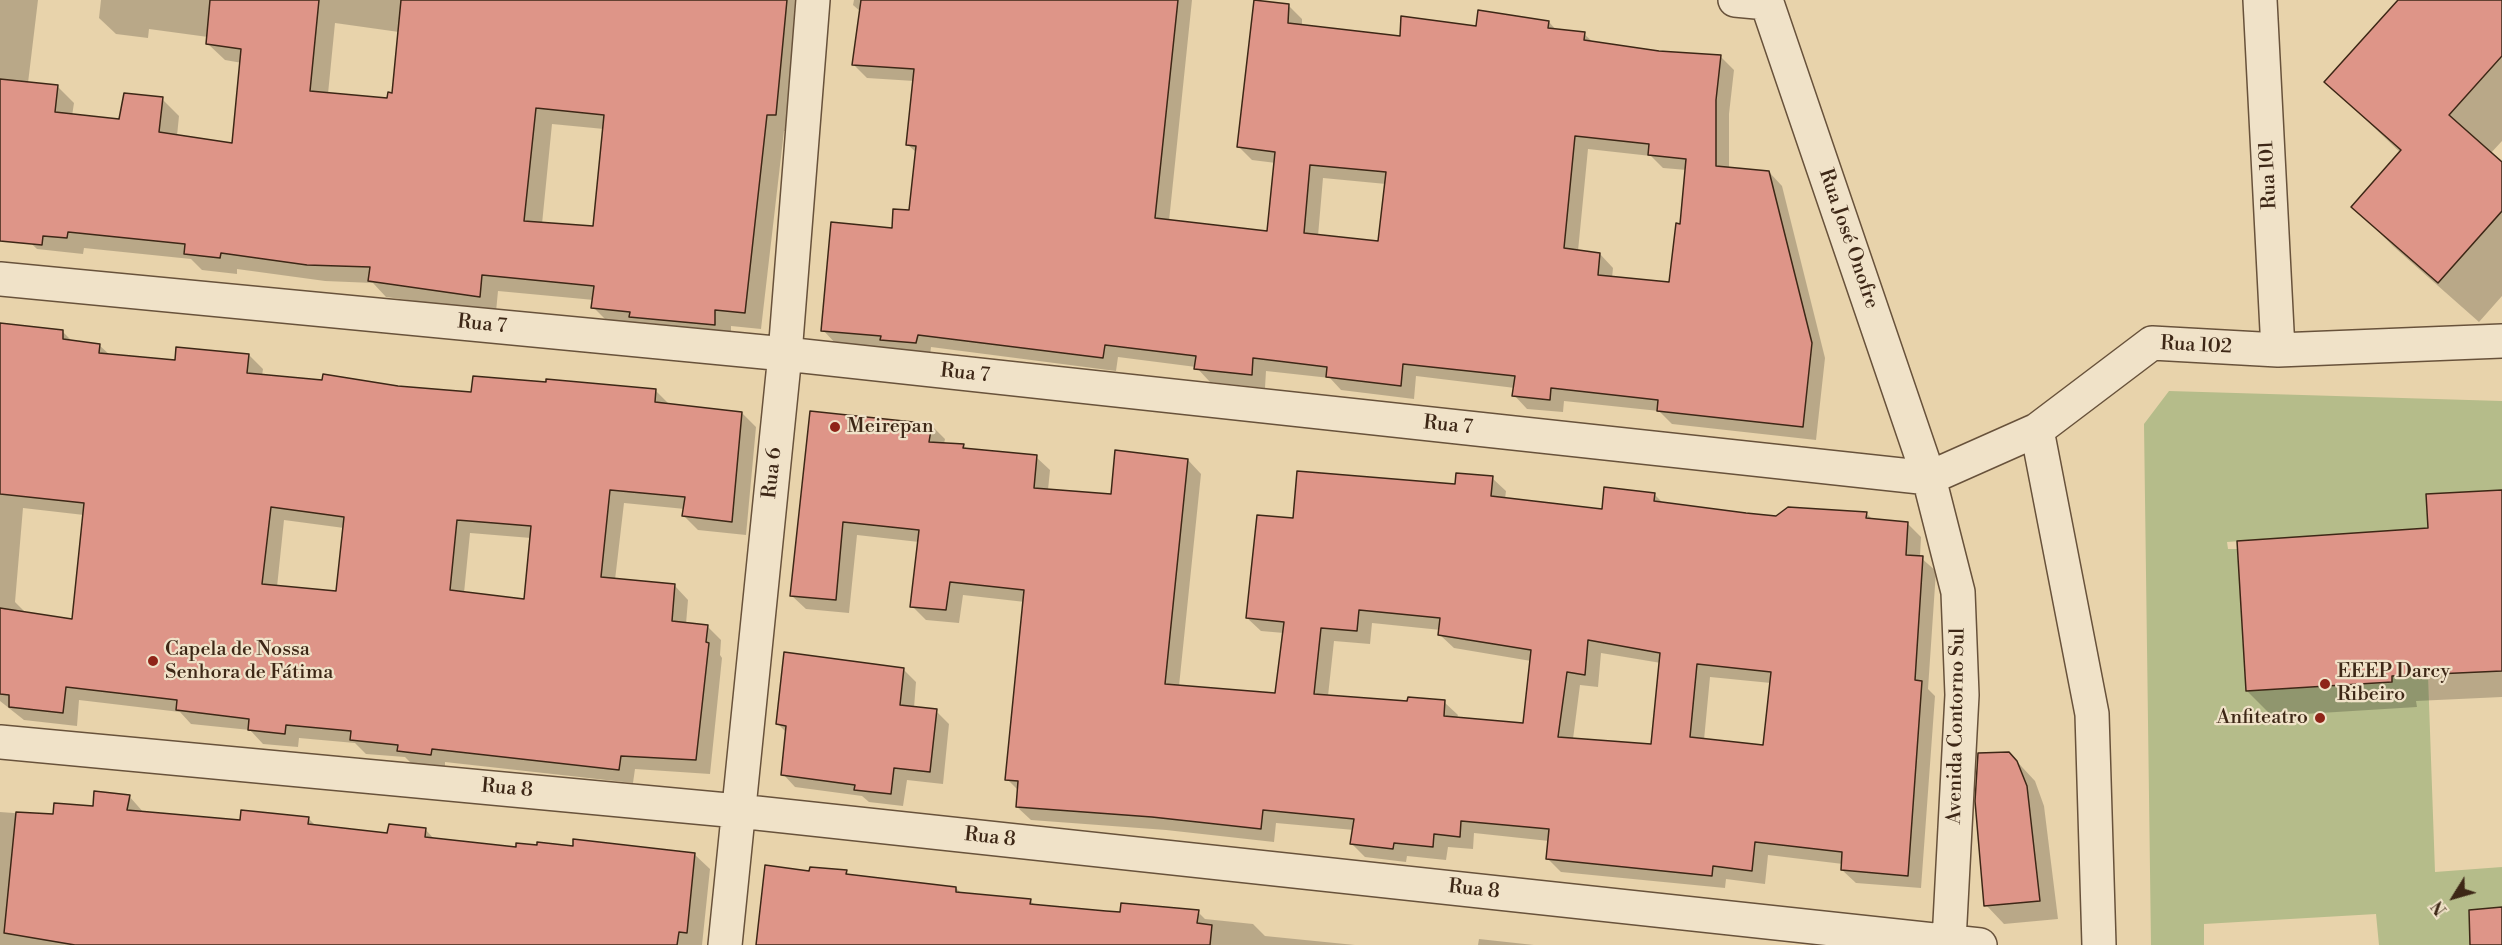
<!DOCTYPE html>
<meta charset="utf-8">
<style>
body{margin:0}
#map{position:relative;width:2502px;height:945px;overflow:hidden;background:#e8d3ab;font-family:"Libre Bodoni",serif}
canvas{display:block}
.north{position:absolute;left:2424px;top:867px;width:60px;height:60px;-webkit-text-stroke:4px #f0e2c8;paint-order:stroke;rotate:233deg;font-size:16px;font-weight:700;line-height:24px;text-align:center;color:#3d2716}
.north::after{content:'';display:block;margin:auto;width:21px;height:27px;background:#3d2716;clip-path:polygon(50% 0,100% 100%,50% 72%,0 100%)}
</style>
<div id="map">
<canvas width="2502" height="945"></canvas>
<div class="north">N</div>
</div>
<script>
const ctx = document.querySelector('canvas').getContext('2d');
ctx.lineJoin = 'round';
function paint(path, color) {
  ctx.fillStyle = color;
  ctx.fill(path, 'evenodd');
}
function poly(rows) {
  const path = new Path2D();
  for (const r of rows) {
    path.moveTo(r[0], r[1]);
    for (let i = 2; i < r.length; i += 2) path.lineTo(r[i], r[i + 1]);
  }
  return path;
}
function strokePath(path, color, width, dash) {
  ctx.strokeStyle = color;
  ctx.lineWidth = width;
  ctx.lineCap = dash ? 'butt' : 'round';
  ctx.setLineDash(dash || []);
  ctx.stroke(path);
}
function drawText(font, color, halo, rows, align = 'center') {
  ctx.font = font + ' "Libre Bodoni",serif';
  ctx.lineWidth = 4.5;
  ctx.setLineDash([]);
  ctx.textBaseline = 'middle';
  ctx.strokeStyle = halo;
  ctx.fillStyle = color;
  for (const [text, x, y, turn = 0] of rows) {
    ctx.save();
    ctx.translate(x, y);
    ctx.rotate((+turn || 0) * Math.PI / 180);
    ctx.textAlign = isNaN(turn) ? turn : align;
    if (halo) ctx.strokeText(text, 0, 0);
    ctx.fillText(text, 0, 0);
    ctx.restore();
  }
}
const green = poly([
 [2169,391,2502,401,2502,490,2426,495,2434,643,2328,535,2227,542,2228,549,2238,549,2246,691,2392,683,2392,676,2428,675,2435,872,2502,867,2502,907,2469,910,2470,945,2379,945,2376,914,2204,924,2204,945,2151,945,2144,424]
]);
const shadow = poly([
 [0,0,38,0,28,83,57,86,74,103,72,116,121,121,162,99,179,116,177,136,234,144,242,63,225,60,208,44,208,37,149,29,148,38,116,34,99,18,101,0,804,0,792,131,784,131,761,329,731,326,731,341,610,324,593,307,594,300,498,291,496,312,386,297,373,283,325,281,237,269,237,274,202,270,191,259,84,248,83,254,37,249,20,233,0,231],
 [335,23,399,32,393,94,389,100,328,94],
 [552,124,604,129,595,228,542,224],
 [854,0,1192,0,1169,221,1268,233,1276,163,1252,160,1239,147,1289,6,1302,19,1302,26,1401,38,1477,28,1549,22,1557,31,1584,34,1594,43,1659,52,1720,56,1734,70,1729,114,1729,169,1769,172,1782,186,1825,358,1816,440,1672,424,1659,411,1564,401,1563,412,1527,409,1514,395,1515,388,1416,376,1414,399,1341,390,1330,378,1266,371,1265,388,1210,382,1196,367,1118,357,1116,371,931,347,930,356,836,344,823,330,893,229,911,212,917,153,908,145,914,81,867,78,854,65,861,12,853,5],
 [1588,149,1651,156,1663,168,1687,170,1681,225,1670,284,1612,278,1613,268,1600,254,1578,251],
 [1323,178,1386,184,1379,243,1318,236],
 [2400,0,2502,0,2502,141,2490,154,2502,164,2502,296,2479,322,2394,247,2353,206,2401,153,2326,82],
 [0,331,62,331,73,342,99,345,110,355,176,361,249,355,263,369,262,376,472,393,655,390,669,404,742,413,756,427,746,535,698,530,684,516,685,509,624,503,615,580,675,586,688,600,686,624,707,626,721,640,720,655,722,658,710,774,635,769,633,783,445,762,445,768,412,764,405,757,366,754,355,743,299,738,298,747,263,744,250,730,191,724,180,712,79,700,77,726,24,720,0,701],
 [23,508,84,515,74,620,25,612,15,602],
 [284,520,344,528,337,593,277,587],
 [470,533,531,538,525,601,464,593],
 [811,413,931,425,945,439,944,444,963,445,968,450,1036,457,1050,470,1048,490,1112,495,1188,460,1201,474,1179,686,1276,694,1284,633,1261,631,1247,618,1295,520,1492,478,1506,491,1505,499,1603,511,1654,494,1664,504,1776,518,1866,513,1873,520,1907,523,1921,537,1920,557,1936,571,1928,689,1935,696,1921,888,1856,883,1842,870,1843,864,1768,855,1765,884,1726,879,1725,888,1561,872,1548,859,1549,841,1474,833,1473,849,1448,847,1446,860,1407,856,1406,862,1365,857,1352,844,1354,830,1276,823,1274,842,1166,830,1031,820,1017,807,1019,791,1007,779,1025,602,963,595,959,623,926,620,912,606,919,542,857,535,849,613,806,609,792,596],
 [1372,623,1441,630,1440,635,1454,648,1531,661,1524,725,1457,718,1458,715,1444,702,1409,703,1328,696,1334,641,1370,644],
 [1601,653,1661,663,1652,746,1573,739,1580,685,1598,687],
 [1710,677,1771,683,1765,746,1704,740],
 [2502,492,2502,697,2416,701,2417,707,2272,716,2247,691],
 [903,669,916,682,914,708,936,711,949,724,943,784,907,780,903,806,869,802,862,796,795,787,783,774,787,733,778,724],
 [2009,753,2035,781,2044,806,2058,919,2004,924,1986,905],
 [129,796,144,813,241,821,308,818,317,827,389,835,425,829,435,840,517,848,694,854,710,869,702,945,0,945,0,812,54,816,95,808],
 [846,871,850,876,956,888,962,894,1030,900,1035,906,1105,913,1198,912,1205,919,1253,924,1265,936,1355,945,757,945,810,873],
 [1479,939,1534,945,1478,945]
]);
const building = poly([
 [210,0,319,0,310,91,387,98,388,92,392,93,401,0,787,0,776,115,767,115,745,313,715,310,715,325,629,317,630,312,591,308,594,286,482,275,480,297,368,281,370,267,307,265,221,253,220,258,184,254,185,244,68,232,67,238,43,236,42,245,0,241,0,79,58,85,55,112,119,119,124,93,163,97,159,132,232,143,241,49,206,44,210,0],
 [536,108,604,115,593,226,524,221,536,108],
 [861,0,1178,0,1155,218,1267,231,1275,152,1237,147,1254,0,1289,4,1288,23,1400,36,1401,16,1476,26,1478,10,1549,21,1548,28,1585,32,1584,40,1659,51,1721,55,1716,100,1716,166,1769,171,1812,343,1803,427,1657,411,1658,400,1551,388,1550,400,1512,396,1515,376,1403,364,1401,386,1326,377,1327,367,1253,358,1252,375,1194,369,1196,356,1105,345,1103,358,918,335,916,343,880,340,881,336,821,331,831,222,892,228,893,209,909,210,916,146,906,145,914,69,852,65,861,0],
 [1575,136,1649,144,1648,155,1686,159,1680,224,1676,223,1669,282,1598,275,1600,253,1564,248,1575,136],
 [1310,165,1386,172,1378,241,1304,233,1310,165],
 [2398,0,2502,0,2502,56,2449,115,2502,162,2502,211,2438,283,2351,207,2401,150,2324,82,2398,0],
 [0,323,63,330,63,339,100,344,99,353,175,360,176,347,249,354,247,373,322,380,323,374,398,386,471,392,473,376,546,382,546,379,656,389,655,402,742,412,732,522,682,516,685,497,610,490,601,577,675,584,672,621,708,625,706,642,709,643,696,760,621,756,619,770,432,749,431,755,397,751,398,745,350,740,351,731,286,725,285,734,248,730,249,719,176,710,177,700,66,687,63,713,9,707,9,695,0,694,0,608,72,619,84,503,0,494,0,323],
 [271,507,344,517,336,591,262,584,271,507],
 [457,520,531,526,524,599,450,590,457,520],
 [810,411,932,424,929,442,964,444,963,448,1037,455,1034,488,1111,494,1115,450,1188,459,1165,684,1275,693,1284,622,1246,618,1257,515,1293,518,1297,471,1455,484,1456,473,1493,476,1491,496,1602,509,1604,487,1655,493,1654,501,1746,513,1776,516,1788,507,1867,512,1866,518,1908,522,1906,555,1923,556,1915,680,1922,681,1908,876,1841,870,1842,852,1755,842,1752,871,1713,866,1712,876,1546,859,1549,829,1461,821,1460,837,1434,834,1433,847,1394,843,1393,849,1350,844,1354,819,1263,810,1261,829,1152,817,1016,807,1018,781,1005,780,1024,590,950,582,946,610,910,607,919,530,843,522,836,600,790,596,810,411],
 [1359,610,1440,618,1438,635,1531,650,1523,723,1444,716,1445,700,1408,697,1407,701,1314,694,1321,628,1357,631,1359,610],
 [1588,640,1660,653,1651,744,1558,737,1567,672,1585,675,1588,640],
 [1697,664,1771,672,1763,745,1690,737,1697,664],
 [2502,490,2502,671,2392,676,2392,682,2246,691,2237,541,2428,528,2426,494,2502,490],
 [784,652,904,668,900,705,937,709,930,772,894,768,891,794,854,790,855,785,781,775,786,726,776,724,784,652],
 [2009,752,2017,761,2027,786,2040,901,1984,906,1975,801,1978,753,2009,752],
 [94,791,130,795,127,810,240,820,241,810,309,817,308,824,387,833,389,824,426,828,425,837,516,847,516,843,537,845,537,842,573,846,573,839,695,853,687,933,679,932,677,945,75,945,4,933,16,812,53,814,54,803,93,806,94,791],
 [765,865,809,871,810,867,847,870,846,874,956,887,956,892,1031,899,1030,904,1106,911,1120,912,1121,903,1199,910,1197,923,1212,925,1210,945,756,945,765,865],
 [2502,907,2502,945,2470,945,2469,910,2502,907]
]);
const street = poly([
 [1735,0,1767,3],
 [1766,0,1929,478,1958,592,1962,695,1949,941],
 [2260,0,2278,350],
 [0,279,785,354,1929,478,2037,430,2152,343,2278,350,2502,341],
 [2037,430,2092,714,2099,945],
 [0,742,738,811,1980,945],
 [725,945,785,354,813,0]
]);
const markers = [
 [835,427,6,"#8f2418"],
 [153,661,6,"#8f2418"],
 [2325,684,6,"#8f2418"],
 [2320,718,6,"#8f2418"]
];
const streetNames = [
 ["Rua 101",2269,175,-93],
 ["Rua José Onofre",1848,239,71],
 ["Rua 7",482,325,6],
 ["Rua 102",2196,346,3],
 ["Rua 7",965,374,6],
 ["Rua 7",1448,426,6],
 ["Rua 6",773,473,-84],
 ["Avenida Contorno Sul",1957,726,-89],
 ["Rua 8",507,789,5],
 ["Rua 8",990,838,6],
 ["Rua 8",1474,890,6]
];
const poiNames = [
 ["Meirepan",847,427],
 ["Capela de Nossa",165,650],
 ["Senhora de Fátima",165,673],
 ["EEEP Darcy",2337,672],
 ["Ribeiro",2337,695],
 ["Anfiteatro",2308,718,"right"]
];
paint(green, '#b5bc8a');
paint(shadow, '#0003');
paint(building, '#de9588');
strokePath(building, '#3d2716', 1.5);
strokePath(street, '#68523b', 36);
strokePath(street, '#f0e2c8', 33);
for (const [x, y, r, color] of markers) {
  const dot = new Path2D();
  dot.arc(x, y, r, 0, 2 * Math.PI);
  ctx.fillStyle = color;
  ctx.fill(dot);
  strokePath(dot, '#f0e2c8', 2);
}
drawText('20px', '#3d2716', '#f0e2c8', streetNames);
drawText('20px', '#3d2716', '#f0e2c8', poiNames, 'left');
</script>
